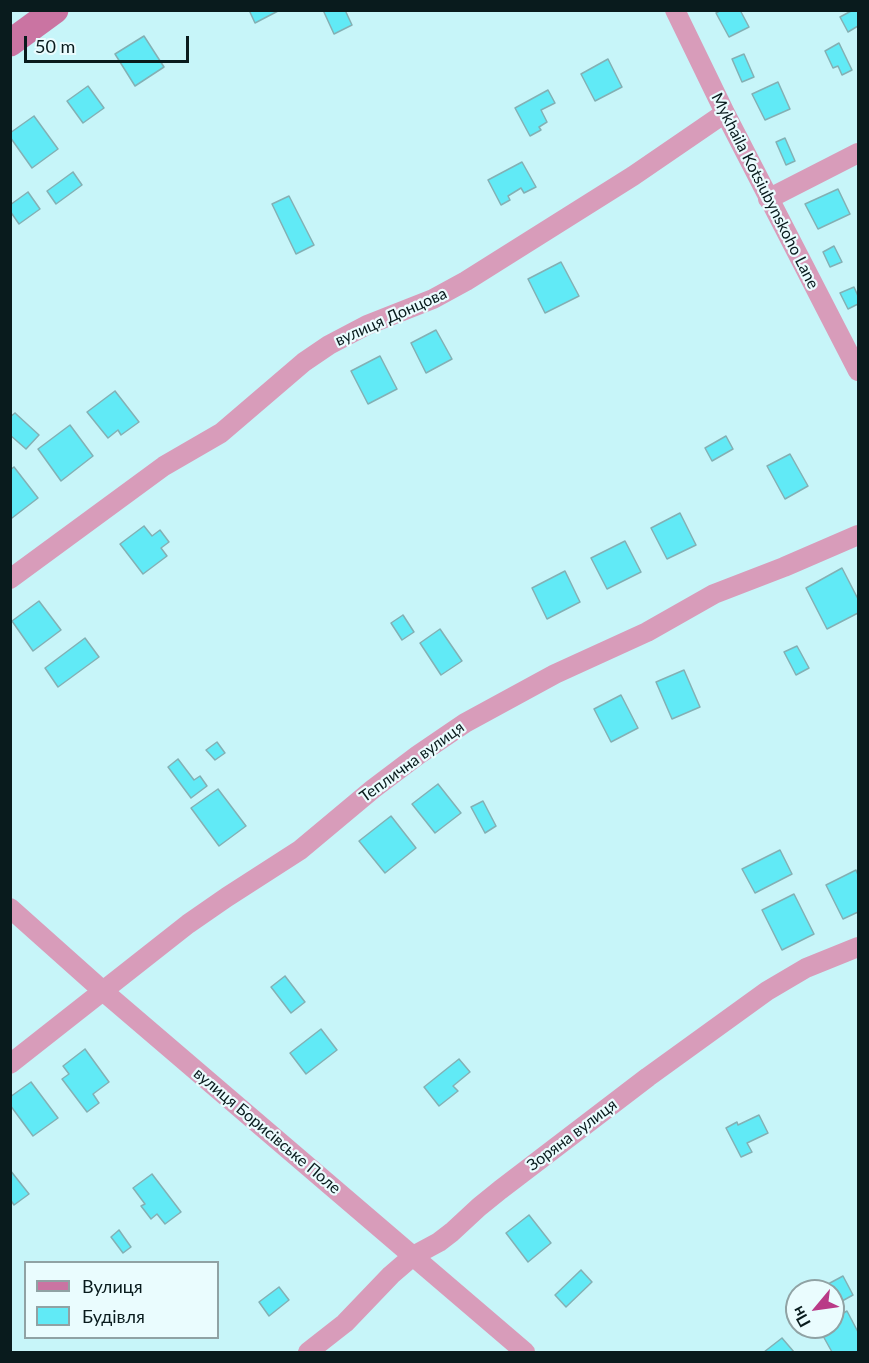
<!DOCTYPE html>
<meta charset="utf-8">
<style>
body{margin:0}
#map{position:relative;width:869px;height:1363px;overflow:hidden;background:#c7f5f9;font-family:Lato,sans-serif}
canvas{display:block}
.frame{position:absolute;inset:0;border:12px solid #091b1d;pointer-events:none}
.legend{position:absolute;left:24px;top:1261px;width:195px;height:78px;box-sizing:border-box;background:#eafcfe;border:2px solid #90a2a4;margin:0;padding:8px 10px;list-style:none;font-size:18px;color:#091b1d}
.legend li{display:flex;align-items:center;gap:12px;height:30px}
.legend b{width:30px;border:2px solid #90a2a4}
.north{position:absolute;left:785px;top:1279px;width:60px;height:60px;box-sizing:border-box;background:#eafcfe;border:2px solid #90a2a4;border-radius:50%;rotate:241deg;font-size:16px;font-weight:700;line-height:24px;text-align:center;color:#091b1d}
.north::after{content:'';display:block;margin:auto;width:21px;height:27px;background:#b93a87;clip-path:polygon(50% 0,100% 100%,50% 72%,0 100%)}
.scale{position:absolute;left:24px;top:36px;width:165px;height:27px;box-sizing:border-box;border:3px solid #091b1d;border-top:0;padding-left:8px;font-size:18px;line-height:21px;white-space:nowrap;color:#091b1d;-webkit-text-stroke:4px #eafcfe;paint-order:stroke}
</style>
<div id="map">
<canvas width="869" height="1363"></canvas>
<div class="frame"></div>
<ul class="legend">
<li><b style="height:8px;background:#ca74a2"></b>Вулиця</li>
<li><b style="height:16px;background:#61eaf6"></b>Будівля</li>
</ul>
<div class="north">Пн</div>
<div class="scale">50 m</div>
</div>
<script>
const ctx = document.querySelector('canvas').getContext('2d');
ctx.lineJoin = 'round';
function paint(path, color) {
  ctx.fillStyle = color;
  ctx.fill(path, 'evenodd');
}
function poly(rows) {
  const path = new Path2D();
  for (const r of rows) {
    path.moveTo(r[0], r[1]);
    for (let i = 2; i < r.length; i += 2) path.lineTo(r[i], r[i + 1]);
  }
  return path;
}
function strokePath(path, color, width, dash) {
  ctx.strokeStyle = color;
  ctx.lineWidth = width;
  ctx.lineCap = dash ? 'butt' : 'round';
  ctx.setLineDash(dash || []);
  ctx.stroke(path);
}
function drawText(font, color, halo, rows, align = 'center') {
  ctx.font = font + ' Lato,sans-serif';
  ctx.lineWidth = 4.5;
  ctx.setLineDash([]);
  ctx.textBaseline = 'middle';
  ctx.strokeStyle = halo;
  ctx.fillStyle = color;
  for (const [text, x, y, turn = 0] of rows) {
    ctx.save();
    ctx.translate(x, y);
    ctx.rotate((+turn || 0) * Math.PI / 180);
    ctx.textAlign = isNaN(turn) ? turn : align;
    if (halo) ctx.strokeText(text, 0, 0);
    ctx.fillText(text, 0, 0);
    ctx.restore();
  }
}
const building = poly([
 [249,10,280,10,255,23,249,10],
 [323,10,345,10,352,25,334,34,323,10],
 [721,10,740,10,749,27,729,37,716,13,721,10],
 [853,10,858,10,858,26,848,32,840,17,853,10],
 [144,36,164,67,135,86,115,54,144,36],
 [839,43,852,70,842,75,838,66,833,68,825,51,839,43],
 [744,54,754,77,742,82,732,59,744,54],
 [608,59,622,87,595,101,581,74,608,59],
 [778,82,790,109,765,120,752,94,778,82],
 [88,86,104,108,83,123,67,101,88,86],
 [548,90,555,103,541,110,547,122,539,127,541,130,530,136,515,108,548,90],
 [34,116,58,149,32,168,10,137,10,133,34,116],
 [785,138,795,161,786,165,776,142,785,138],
 [522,162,536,187,524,193,521,188,508,196,510,200,501,205,488,180,522,162],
 [73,172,82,185,56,204,47,191,73,172],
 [838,189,850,214,818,229,805,204,838,189],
 [28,192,40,209,19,224,10,211,10,205,28,192],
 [289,196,314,245,296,254,272,204,289,196],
 [834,246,842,262,830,267,823,252,834,246],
 [561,262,579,296,545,313,528,279,561,262],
 [854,287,858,296,858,304,848,309,840,293,854,287],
 [436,330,452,359,426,373,411,343,436,330],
 [380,356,397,389,368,404,351,371,380,356],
 [115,391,139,422,121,435,118,430,108,438,87,412,115,391],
 [15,413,39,435,26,449,10,435,10,417,15,413],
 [70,425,93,456,61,481,38,449,70,425],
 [726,436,733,449,712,461,705,448,726,436],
 [790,454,808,486,785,499,767,466,790,454],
 [14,467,38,498,12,518,10,516,10,470,14,467],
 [680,513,696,545,667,559,651,528,680,513],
 [144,526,152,536,160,530,169,542,161,548,167,556,143,574,120,544,144,526],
 [625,541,641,572,607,589,591,558,625,541],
 [842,568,858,599,858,613,827,629,806,588,842,568],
 [565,571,580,602,547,619,532,588,565,571],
 [39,601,61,630,33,651,12,621,39,601],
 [403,615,414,632,402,640,391,623,403,615],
 [440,629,462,661,441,675,420,643,440,629],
 [85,638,99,657,58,687,45,668,85,638],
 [797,646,809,668,796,675,784,652,797,646],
 [684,670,700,707,672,719,656,682,684,670],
 [621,695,638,728,611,742,594,709,621,695],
 [217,742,225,753,215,760,206,750,217,742],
 [178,759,194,780,200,776,207,786,191,798,168,767,178,759],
 [438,784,461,813,435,833,412,804,438,784],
 [218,789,246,826,219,846,191,808,218,789],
 [483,801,496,826,485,833,471,807,483,801],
 [391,816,416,848,385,873,359,841,391,816],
 [780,850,792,874,755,893,742,869,780,850],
 [856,870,858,875,858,912,843,919,826,885,856,870],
 [794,894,814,934,782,950,762,910,794,894],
 [285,976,305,1002,291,1013,271,987,285,976],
 [321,1029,337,1050,306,1074,290,1053,321,1029],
 [85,1049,109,1082,93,1094,99,1103,87,1112,62,1079,69,1074,63,1066,85,1049],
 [459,1059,470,1072,453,1086,458,1091,439,1106,424,1087,459,1059],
 [31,1082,58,1118,33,1136,10,1105,10,1097,31,1082],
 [759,1115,768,1133,747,1143,752,1152,741,1157,726,1128,737,1122,738,1125,759,1115],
 [10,1170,29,1194,14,1205,10,1199,10,1170],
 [152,1174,181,1212,165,1224,157,1214,151,1219,141,1206,145,1204,133,1188,152,1174],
 [529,1215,551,1243,528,1262,506,1233,529,1215],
 [119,1230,131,1247,123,1253,111,1237,119,1230],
 [581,1270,592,1282,566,1307,555,1295,581,1270],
 [843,1276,853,1295,833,1306,833,1291,815,1291,843,1276],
 [279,1287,289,1300,269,1316,259,1302,279,1287],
 [847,1311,858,1332,858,1352,832,1352,818,1327,833,1327,833,1319,847,1311],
 [782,1338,794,1352,764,1352,782,1338]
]);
const street = poly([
 [675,10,725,113,858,371],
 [768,199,858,153],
 [10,579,164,466,221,433,304,362,329,345,367,325,433,299,466,281,633,176,725,113],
 [10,908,103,991,525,1352],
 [10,1064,188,924,227,897,300,850,373,789,418,755,465,723,555,674,647,632,714,594,784,567,858,535],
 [308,1352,345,1323,391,1275,413,1256,439,1242,452,1232,479,1207,500,1190,648,1077,767,991,806,968,858,947]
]);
const secondary = poly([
 [10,43,55,10]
]);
const streetNames = [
 ["Mykhaila Kotsiubynskoho Lane",765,191,63],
 ["вулиця Донцова",391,317,-24],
 ["Теплична вулиця",412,762,-36],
 ["вулиця Борисівське Поле",267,1131,40],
 ["Зоряна вулиця",572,1135,-37]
];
paint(building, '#61eaf6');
strokePath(building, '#83b0b4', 1.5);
strokePath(street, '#d89cba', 20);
strokePath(secondary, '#ca74a2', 27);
drawText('16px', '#091b1d', '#eafcfe', streetNames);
</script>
